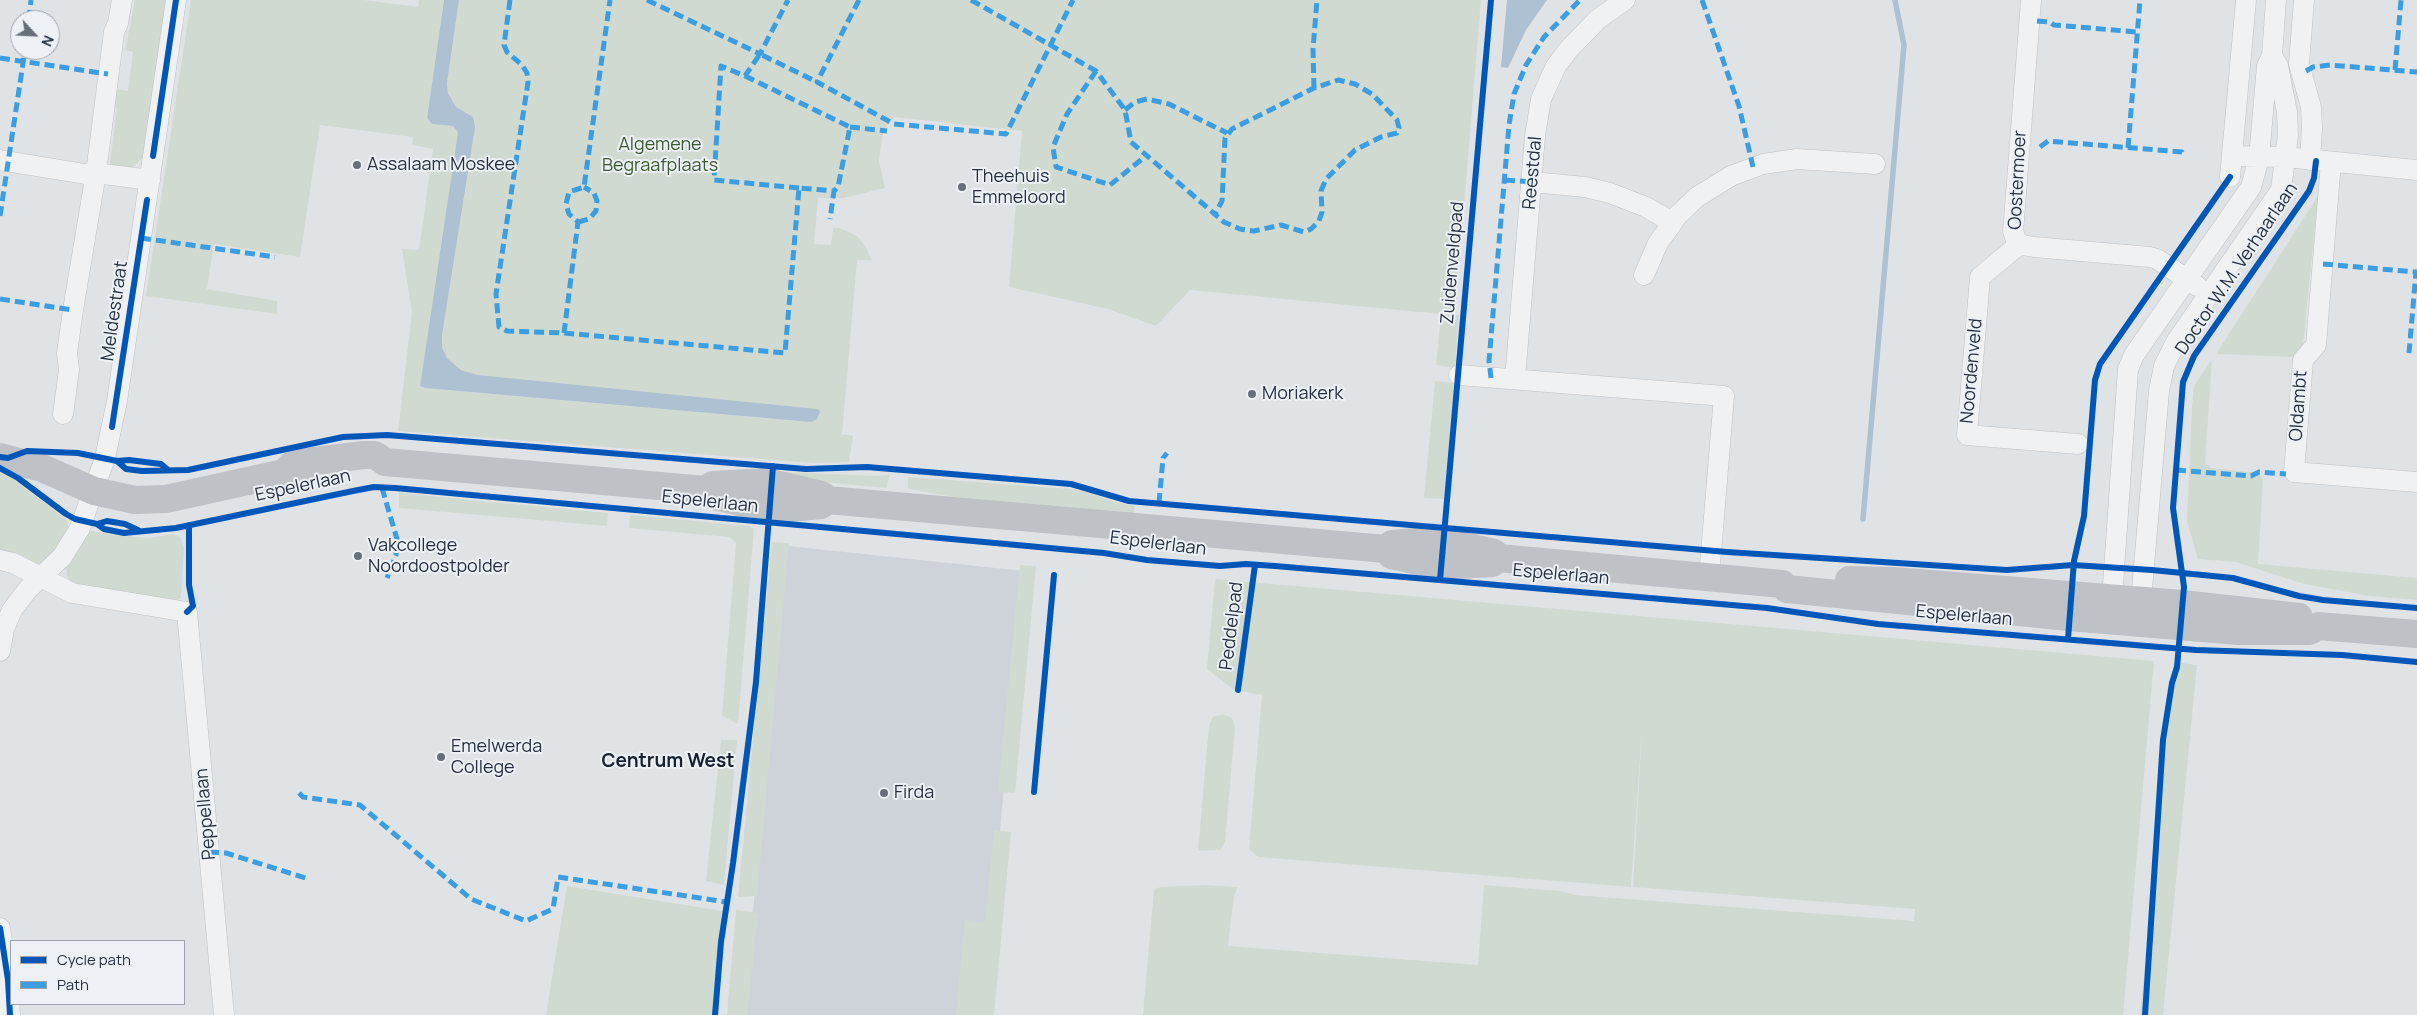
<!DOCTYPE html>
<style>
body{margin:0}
#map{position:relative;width:2417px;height:1015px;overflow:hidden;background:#e0e3e6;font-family:Manrope,sans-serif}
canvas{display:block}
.legend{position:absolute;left:10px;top:940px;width:175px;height:65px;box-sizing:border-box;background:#edf1f6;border:1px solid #9ea4ad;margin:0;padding:6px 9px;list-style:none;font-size:15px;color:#27313f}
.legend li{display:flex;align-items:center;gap:10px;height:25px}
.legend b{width:25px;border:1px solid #9ea4ad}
.north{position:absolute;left:10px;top:10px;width:50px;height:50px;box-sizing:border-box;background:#edf1f6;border:1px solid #9ea4ad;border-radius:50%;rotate:115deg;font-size:14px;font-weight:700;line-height:20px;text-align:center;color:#27313f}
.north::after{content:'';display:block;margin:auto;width:18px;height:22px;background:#686f79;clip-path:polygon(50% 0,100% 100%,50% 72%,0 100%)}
</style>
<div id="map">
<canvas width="2417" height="1015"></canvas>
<ul class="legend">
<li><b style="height:6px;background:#0057b8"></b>Cycle path</li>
<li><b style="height:6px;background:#3d9de3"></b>Path</li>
</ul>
<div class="north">N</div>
</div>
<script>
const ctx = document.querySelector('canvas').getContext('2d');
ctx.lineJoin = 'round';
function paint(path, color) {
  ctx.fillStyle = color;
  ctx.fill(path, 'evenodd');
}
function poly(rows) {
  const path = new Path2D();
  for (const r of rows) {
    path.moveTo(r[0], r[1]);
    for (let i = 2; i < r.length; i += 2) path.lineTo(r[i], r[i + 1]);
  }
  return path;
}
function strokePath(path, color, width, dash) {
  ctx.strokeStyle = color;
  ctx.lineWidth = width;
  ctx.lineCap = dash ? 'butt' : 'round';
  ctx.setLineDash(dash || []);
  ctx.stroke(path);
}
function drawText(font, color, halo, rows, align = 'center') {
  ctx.font = font + ' Manrope,sans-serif';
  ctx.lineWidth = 4;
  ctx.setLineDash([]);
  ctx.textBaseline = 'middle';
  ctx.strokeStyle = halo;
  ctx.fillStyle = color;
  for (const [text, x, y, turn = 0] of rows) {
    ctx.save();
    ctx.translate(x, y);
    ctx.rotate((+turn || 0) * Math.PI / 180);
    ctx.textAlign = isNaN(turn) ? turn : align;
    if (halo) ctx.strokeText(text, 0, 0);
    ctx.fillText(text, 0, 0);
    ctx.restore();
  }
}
const built = poly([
 [788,546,1024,571,983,1015,743,1015]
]);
const green = poly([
 [135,0,169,0,146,155,130,169,117,168,110,163,117,109,111,102,113,89,128,91,133,52,125,50],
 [191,0,364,0,418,7,419,0,444,0,427,118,432,124,453,126,458,132,420,386,425,388,811,422,478,375,461,370,447,358,442,347,442,335,473,117,456,107,448,93,447,83,459,0,1481,0,1456,305,1447,314,1459,315,1455,368,1436,365,1441,314,1190,290,1156,326,1108,309,1009,287,1022,131,894,117,883,131,879,161,885,188,844,198,818,198,814,244,831,245,833,228,840,228,857,236,866,247,871,260,857,260,842,434,853,436,849,462,814,463,398,431,412,312,402,249,419,250,433,149,412,145,413,137,320,125,300,257,214,244,207,289,277,301,277,314,146,296],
 [2318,196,2303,346,2295,357,2216,354],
 [2212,359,2205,463,2211,468,2258,473,2263,479,2258,564,2417,578,2417,600,2369,596,2304,584,2236,562,2198,559,2187,521,2192,407,2194,386],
 [1435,381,1454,383,1444,499,1424,498],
 [0,471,12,478,67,520,69,529,61,544,45,562,36,564,0,553],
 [783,472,874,476,890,475,886,488,780,478],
 [908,477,1071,489,1086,492,1115,502,1135,506,1133,517,1001,505,908,489],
 [399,493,608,513,607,526,399,508],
 [630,515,750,526,754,529,738,724,722,716,736,543,729,537,629,528],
 [92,531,123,536,150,538,172,534,180,537,184,548,181,597,175,602,82,587,70,582,67,576,66,566,87,532],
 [772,542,789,543,757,896,738,897],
 [1020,565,1036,566,1015,793,998,792],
 [1215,579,2154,661,2123,1015,1143,1015,1154,889,1161,887,1206,885,1238,887,1234,895,1228,946,1478,965,1484,885,1560,891,1575,895,1914,921,1915,909,1633,887,1642,730,1631,887,1258,857,1249,849,1262,695,1234,690,1207,669],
 [2174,662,2197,665,2163,1015,2140,1015],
 [1223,714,1232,718,1235,728,1225,842,1220,850,1198,851,1209,725,1213,717],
 [721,740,737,740,724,885,706,881],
 [994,830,1011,832,994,1015,956,1015,965,920,985,922],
 [567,886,722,911,713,1015,546,1015],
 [736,910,758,913,747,1015,727,1015]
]);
const water = poly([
 [444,0,459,0,447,83,448,93,456,107,473,117,475,127,442,335,442,347,447,358,461,370,478,375,817,409,820,411,817,419,811,422,425,388,420,386,458,132,453,126,432,124,427,118],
 [1507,0,1547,0,1526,30,1508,68,1501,67]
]);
const stream = poly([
 [1863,519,1904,45,1895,0]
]);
const minor = poly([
 [2031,0,2014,220,2013,231,2016,240,2022,245,2034,247,2150,257,2157,259,2197,286],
 [2304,0,2299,64,2311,107,2312,129,2310,160],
 [2272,56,2278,66,2287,112,2288,135,2281,190,2176,342,2164,366,2159,391,2141,601,2126,622,2112,599,2128,369,2134,355,2251,187,2259,158,2267,66,2272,56,2276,0],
 [2233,156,2285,157,2417,170],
 [0,160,85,174,96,173,150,180],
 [2331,162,2316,345,2303,360,2294,472,2417,482],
 [2230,177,2246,0],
 [1532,182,1585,187,1610,193,1646,207,1672,222],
 [2020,244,1980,277,1967,435,2078,444],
 [1644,275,1658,243,1678,215,1697,197,1731,176,1763,164,1797,159,1875,164],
 [1459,375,1724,396,1709,577],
 [1515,379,1535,136,1541,99,1556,66,1568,50,1598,19,1625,0],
 [63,414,69,370,67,353,73,310,96,173,114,32,118,23,122,0],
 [0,560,13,563,72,593,187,612,224,1015],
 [0,651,4,629,12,610,28,589,62,557,80,528,105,458,117,401,176,0],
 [0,928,8,980,10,1015]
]);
const secondary = poly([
 [0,457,42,468,94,491,135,500,166,499,284,473,294,477,300,476],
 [284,473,292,465,306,462,364,455,375,455,385,462,706,490,713,485,767,482,822,495,827,500,1386,549,1391,555,1441,566,1492,563,1499,558,1782,584,1787,589,2069,617,2239,631,2310,631,2318,626,2417,634],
 [707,491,711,495,770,510,821,505,827,500],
 [1386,549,1392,544,1438,540,1494,553,1499,558],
 [1849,580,1893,581,2182,604,2299,617]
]);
const quiet = poly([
 [510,0,504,45,507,52,522,65,527,73,528,82,496,294,499,327,507,331,564,333,785,353,799,188,834,191,830,219],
 [647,0,760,54,788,0],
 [859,0,817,82,894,124,1006,134,1073,0],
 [971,0,1096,71,1125,110,1131,142,1224,222,1240,229,1254,231,1281,225,1304,232,1311,229,1319,221,1322,212,1321,191,1326,179,1355,150,1381,137,1397,133,1399,128,1397,120,1372,94,1355,84,1338,80,1314,88,1232,129,1225,138,1222,201,1215,214],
 [1702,0,1739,106,1753,167],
 [29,20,31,0],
 [2037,21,2050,22,2054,25,2137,32],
 [0,58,108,74],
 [2395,70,2401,0],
 [1096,71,1067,114,1053,147,1056,167,1110,185,1147,155],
 [2306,71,2313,67,2330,65,2417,72],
 [745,76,850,127,838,187,834,191],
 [1314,88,1313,49,1317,0],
 [1125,110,1135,102,1147,99,1169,104,1227,133],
 [850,127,887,131],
 [2040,147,2048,141,2182,152,2184,156],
 [2128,148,2140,0],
 [1505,180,1532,182],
 [799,188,714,180,721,66,745,76,760,54,817,82],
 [0,216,25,50],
 [578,222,589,219,596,211,597,201,594,193,584,187],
 [141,238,275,257],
 [2323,264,2416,272,2409,353],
 [0,299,73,310],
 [564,333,578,222,569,214,566,204,569,192,584,187,610,0],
 [1491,378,1489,361,1509,125,1514,94,1526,65,1544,37,1580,0],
 [2176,470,2251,476,2259,472,2286,474],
 [382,488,397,539,396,555,387,578],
 [1159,503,1163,458,1167,453],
 [299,793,303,797,360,805,471,899,526,921,553,909,558,877,727,902],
 [209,852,226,853,309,879]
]);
const cycleway = poly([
 [153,156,176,0],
 [112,427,147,200],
 [0,457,8,458,27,451,78,453,117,461,129,460,161,464,167,469],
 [117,461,126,469,142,471,188,470,343,437,387,435,806,469,867,467,1071,484,1129,501,1727,552,2007,570,2073,565,2152,570,2233,578,2299,596,2323,600,2417,608],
 [0,468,18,478,66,514,75,519,97,524],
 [138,530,125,524,107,521,97,524,104,529,124,533,176,528,353,491,374,487,395,488,1104,553,1147,560,1220,566,1246,564,1275,566,1767,608,1878,624,2196,650,2342,655,2417,662],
 [1440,580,1491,0],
 [187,612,193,606,189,585,189,525],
 [2068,639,2074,561,2084,516,2095,380,2100,364,2230,177],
 [1238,690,1255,565],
 [1034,792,1054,575],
 [0,928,8,980,10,1015],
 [715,1015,721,942,733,863,756,682,773,466],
 [2145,1015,2163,740,2172,683,2177,667,2184,587,2173,508,2183,382,2194,356,2309,191,2314,178,2316,161]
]);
const markers = [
 [357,165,5,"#686f79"],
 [962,187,5,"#686f79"],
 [1252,394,5,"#686f79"],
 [358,556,5,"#686f79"],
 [441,757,5,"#686f79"],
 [884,793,5,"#686f79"]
];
const parkNames = [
 ["Algemene",660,145],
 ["Begraafplaats",660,166]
];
const poiNames = [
 ["Assalaam Moskee",367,165],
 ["Theehuis",972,177],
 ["Emmeloord",972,198],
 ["Moriakerk",1262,394],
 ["Vakcollege",368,546],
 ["Noordoostpolder",368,567],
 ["Emelwerda",451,747],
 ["College",451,768],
 ["Firda",894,793]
];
const streetNames = [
 ["Reestdal",1533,173,-85],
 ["Oostermoer",2018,180,-87],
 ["Zuidenveldpad",1453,263,-85],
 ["Doctor W.M. Verhaarlaan",2237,269,-56],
 ["Meldestraat",115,311,-82],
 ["Noordenveld",1972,371,-85],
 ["Oldambt",2299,406,-86],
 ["Espelerlaan",303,486,-12],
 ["Espelerlaan",710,502,6],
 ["Espelerlaan",1158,544,7],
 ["Espelerlaan",1561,575,5],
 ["Espelerlaan",1964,616,5],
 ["Peddelpad",1232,626,-83],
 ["Peppellaan",206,814,-95]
];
const neighbourhoodNames = [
 ["Centrum West",668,762]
];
paint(built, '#ced3d9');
paint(green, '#d1dad1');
paint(water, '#aec1d2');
strokePath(stream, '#aec1d2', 5.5);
strokePath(minor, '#bec1c4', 21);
strokePath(minor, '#f0f1f2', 20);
strokePath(secondary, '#bec1c5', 28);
strokePath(quiet, '#3d9de3', 5, [10, 5]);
strokePath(cycleway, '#0057b8', 6);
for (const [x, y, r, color] of markers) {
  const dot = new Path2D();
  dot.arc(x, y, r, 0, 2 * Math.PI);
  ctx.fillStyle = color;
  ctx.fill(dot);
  strokePath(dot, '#edf1f6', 2);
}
drawText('18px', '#3e5b34', '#edf1f6', parkNames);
drawText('18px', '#27313f', '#edf1f6', poiNames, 'left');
drawText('18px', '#27313f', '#edf1f6', streetNames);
drawText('bold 19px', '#192230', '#edf1f6', neighbourhoodNames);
</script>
